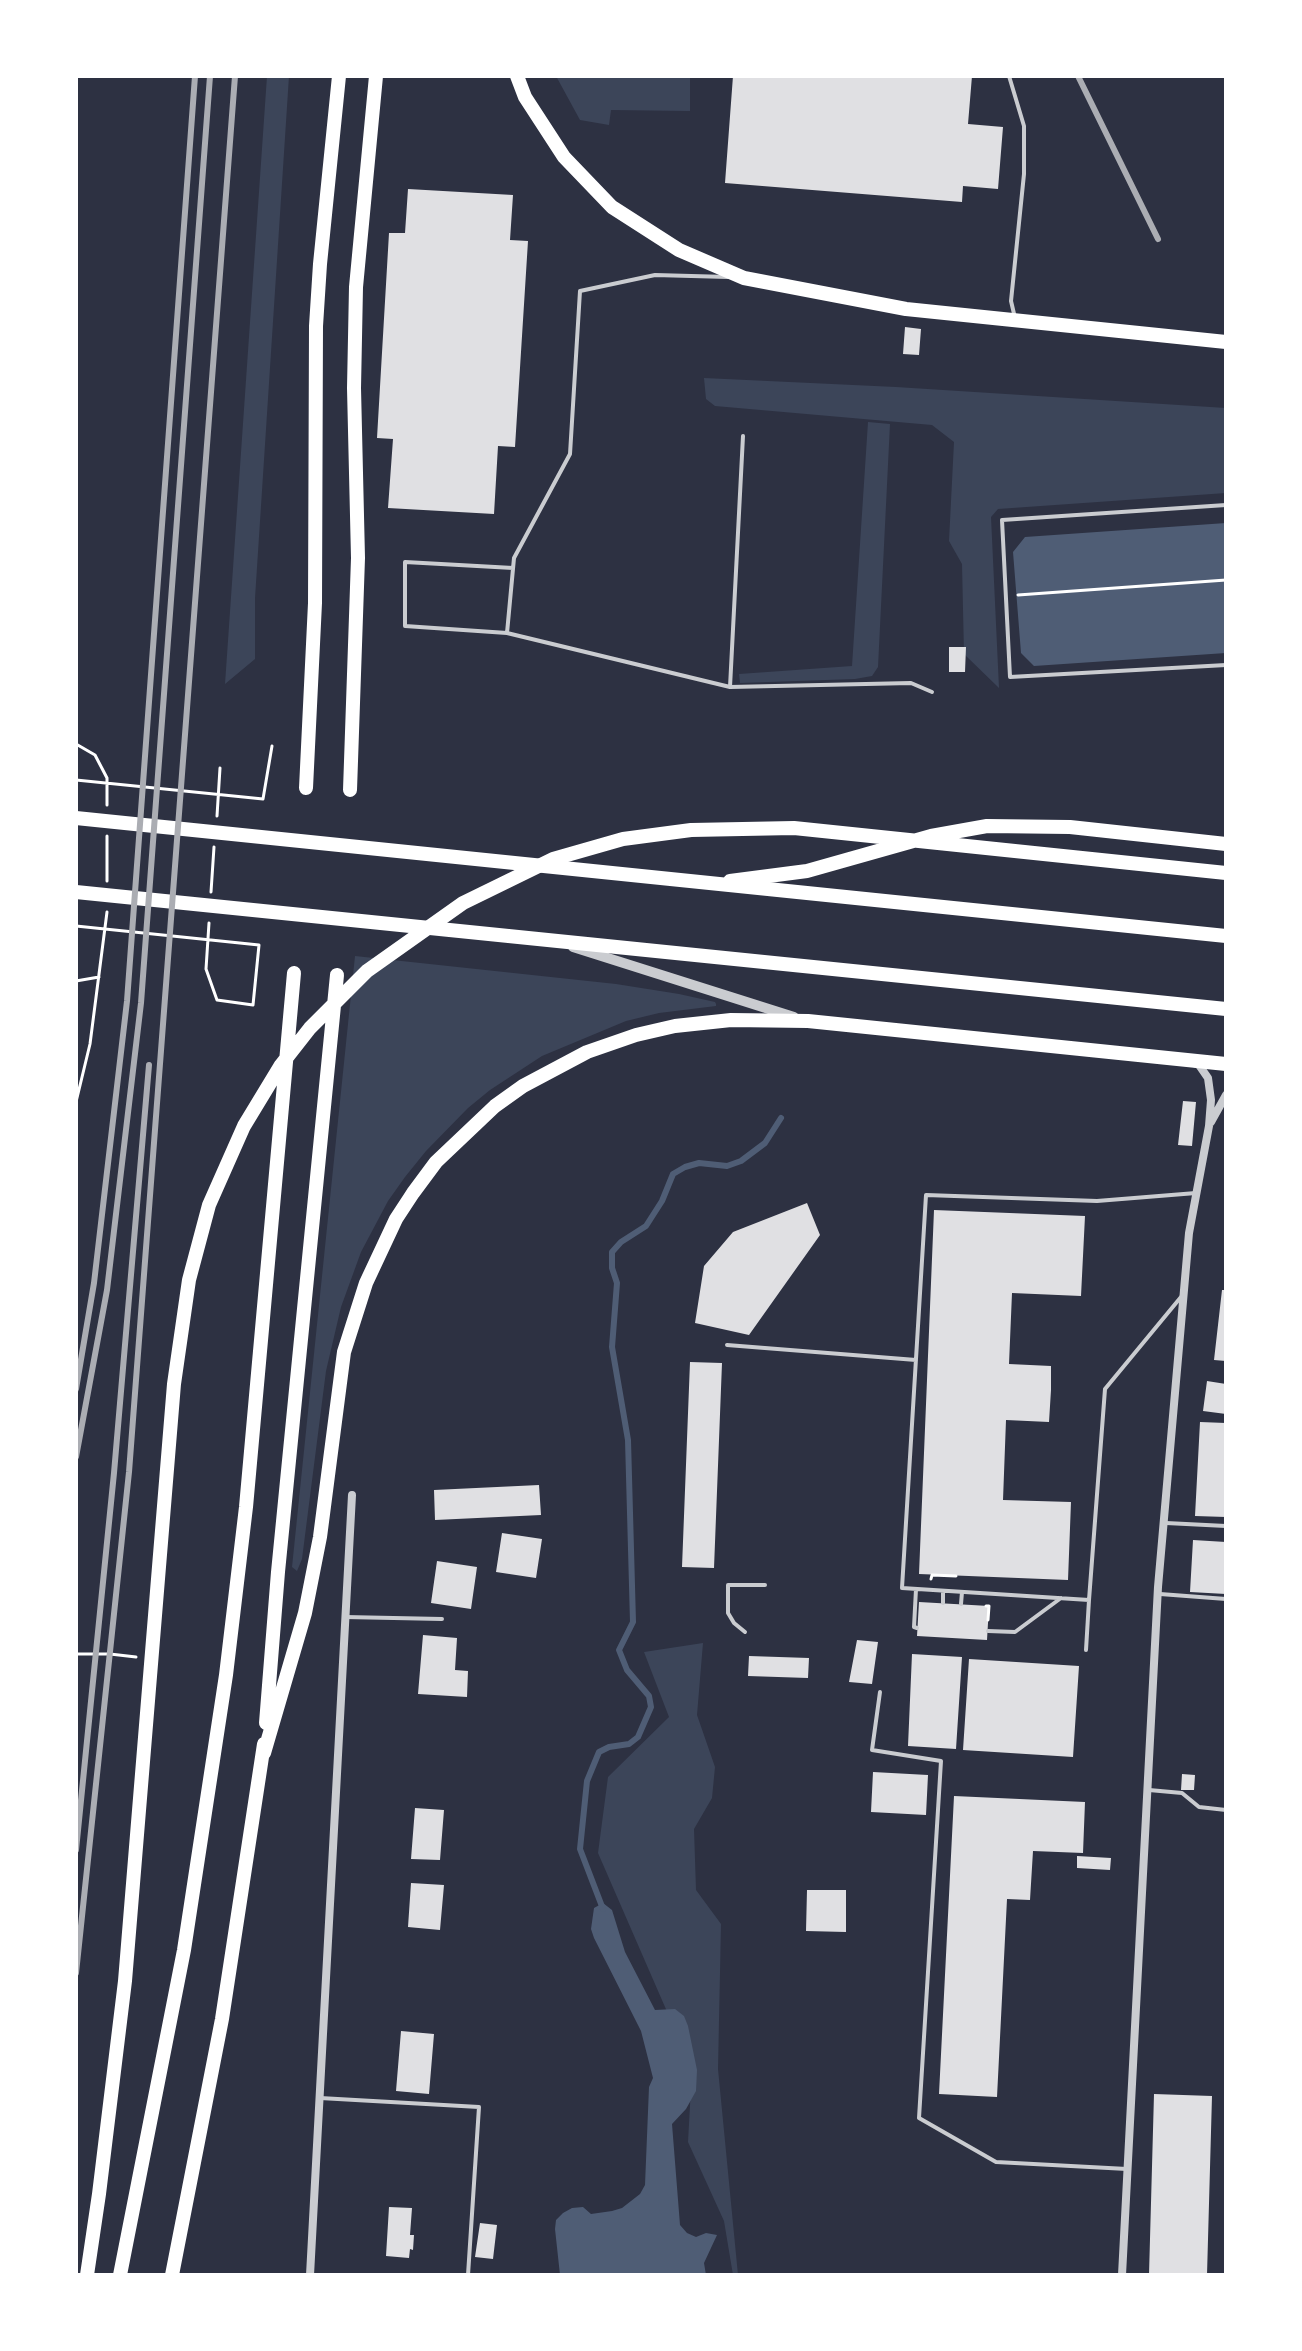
<!DOCTYPE html>
<style>
body{margin:0}
#map{position:relative;width:1302px;height:2351px;overflow:hidden;background:#2d3142;font-family:"Alegreya Sans",sans-serif}
canvas{display:block}
.frame{position:absolute;inset:0;border:78px solid #fff;pointer-events:none}
</style>
<div id="map">
<canvas width="1302" height="2351"></canvas>
<div class="frame"></div>
</div>
<script>
const ctx = document.querySelector('canvas').getContext('2d');
ctx.lineJoin = 'round';
function paint(path, color) {
  ctx.fillStyle = color;
  ctx.fill(path, 'evenodd');
}
function poly(rows) {
  const path = new Path2D();
  for (const r of rows) {
    path.moveTo(r[0], r[1]);
    for (let i = 2; i < r.length; i += 2) path.lineTo(r[i], r[i + 1]);
  }
  return path;
}
function strokePath(path, color, width, dash) {
  ctx.strokeStyle = color;
  ctx.lineWidth = width;
  ctx.lineCap = dash ? 'butt' : 'round';
  ctx.setLineDash(dash || []);
  ctx.stroke(path);
}
const green = poly([
 [267,76,289,76,255,598,255,659,225,684],
 [556,76,690,76,690,111,611,110,609,125,580,120],
 [704,378,896,387,1226,408,1226,493,998,509,991,517,999,688,964,654,962,564,949,541,954,442,932,425,715,406,706,399],
 [868,422,890,424,878,667,872,676,855,679,740,683,739,674,852,666],
 [355,956,616,984,679,994,715,1002,716,1004,716,1006,659,1013,626,1021,542,1056,490,1090,468,1108,426,1151,405,1177,388,1201,361,1252,341,1307,326,1371,302,1559,297,1571,292,1567],
 [703,1643,697,1715,715,1767,712,1798,694,1829,696,1890,721,1924,718,2069,738,2275,733,2275,724,2221,688,2142,692,2069,598,1853,608,1777,669,1717,644,1652]
]);
const water = poly([
 [1226,523,1226,653,1034,666,1021,653,1013,552,1025,537],
 [603,1903,612,1910,625,1952,655,2010,675,2009,684,2016,688,2026,697,2070,696,2091,686,2109,672,2124,680,2225,687,2233,696,2237,706,2233,717,2235,704,2263,706,2275,560,2275,555,2229,556,2220,563,2213,572,2208,583,2207,591,2214,612,2211,622,2208,640,2194,645,2185,649,2087,653,2078,641,2031,594,1938,591,1929,594,1908]
]);
const stream = poly([
 [603,1909,580,1849,587,1781,599,1752,609,1747,629,1744,638,1737,651,1707,649,1696,627,1670,619,1650,633,1622,628,1440,612,1347,617,1283,612,1268,612,1252,621,1242,646,1226,662,1201,673,1174,685,1167,699,1163,727,1166,741,1161,765,1143,781,1118]
]);
const building = poly([
 [733,76,972,76,968,124,1003,127,998,189,963,186,962,202,725,183],
 [408,189,513,195,510,240,528,241,515,447,498,446,494,514,388,508,393,439,377,438,389,233,405,233],
 [905,327,921,329,919,355,903,354],
 [949,647,966,647,965,672,949,672],
 [1183,1101,1196,1102,1192,1146,1178,1145],
 [807,1203,820,1235,749,1335,695,1323,704,1266,733,1232],
 [934,1210,1085,1216,1081,1296,1012,1293,1009,1364,1051,1366,1051,1390,1049,1422,1006,1420,1003,1500,1071,1502,1068,1580,919,1574],
 [1222,1290,1226,1290,1226,1361,1214,1360],
 [690,1362,722,1363,714,1568,682,1567],
 [1207,1381,1226,1384,1226,1414,1203,1411],
 [1200,1422,1226,1423,1226,1517,1195,1516],
 [539,1485,541,1515,435,1520,434,1490],
 [502,1533,542,1539,536,1578,496,1572],
 [1193,1540,1226,1542,1226,1594,1190,1592],
 [437,1561,477,1567,471,1609,431,1603],
 [919,1602,989,1606,987,1640,917,1636],
 [423,1635,457,1638,455,1670,468,1671,467,1697,418,1694],
 [857,1640,878,1642,872,1684,849,1682],
 [912,1654,962,1657,956,1749,908,1746],
 [749,1656,809,1658,808,1678,748,1676],
 [969,1659,1079,1666,1073,1757,963,1750],
 [873,1772,928,1775,926,1815,871,1812],
 [1182,1774,1195,1775,1194,1790,1181,1790],
 [954,1796,1085,1802,1083,1853,1033,1851,1030,1900,1007,1899,997,2097,939,2094],
 [415,1808,444,1810,440,1860,411,1859],
 [1077,1856,1111,1858,1110,1870,1077,1868],
 [411,1883,444,1885,440,1930,408,1927],
 [807,1890,846,1890,846,1932,806,1931],
 [401,2031,434,2034,429,2094,396,2091],
 [1154,2094,1212,2096,1207,2275,1149,2275],
 [389,2207,412,2208,410,2235,414,2235,413,2250,410,2249,409,2258,386,2256],
 [480,2223,497,2225,493,2259,475,2257]
]);
const path = poly([
 [1018,595,1226,580],
 [76,744,95,755,107,778,107,805],
 [76,780,263,799,272,746],
 [217,816,220,768],
 [107,881,107,836],
 [211,892,214,847],
 [76,926,259,945,253,1005,217,1000,206,969,209,923],
 [76,981,99,977],
 [76,1102,90,1044,107,912],
 [931,1579,932,1575,956,1576],
 [986,1606,989,1606,988,1620],
 [76,1654,110,1654,136,1657]
]);
const service = poly([
 [1009,76,1024,126,1024,174,1011,301,1015,318],
 [1226,505,1002,520,1010,677,1226,665],
 [513,568,405,562,405,626,507,633,730,687,911,683,932,692],
 [507,633,514,558,570,454,580,291,655,275,728,277],
 [730,687,743,436],
 [1181,1297,1105,1389,1089,1600,902,1588,926,1195,1097,1201,1196,1193],
 [727,1345,916,1360],
 [1166,1523,1226,1526],
 [916,1589,914,1627,917,1628],
 [1160,1594,1226,1599],
 [943,1603,943,1591],
 [961,1604,962,1592],
 [345,1617,442,1619],
 [988,1631,1015,1632,1061,1598],
 [745,1632,734,1623,728,1613,728,1585,765,1585],
 [1086,1650,1089,1600],
 [880,1692,872,1750,941,1761,919,2118,996,2162,1127,2169],
 [1149,1790,1182,1793,1199,1807,1226,1810],
 [320,2098,479,2107,468,2275]
]);
const minor = poly([
 [1211,1122,1226,1095],
 [310,2275,352,1495],
 [1122,2275,1158,1587,1189,1233,1209,1126,1211,1100,1208,1078,1199,1065,1194,1063]
]);
const tertiary = poly([
 [573,947,794,1017]
]);
const primary = poly([
 [517,76,525,97,564,157,612,207,679,250,744,278,906,309,1226,342],
 [306,788,315,603,316,326,320,264,339,76],
 [350,790,358,558,354,388,356,287,376,76],
 [730,881,807,871,931,836,987,826,1070,827,1226,844],
 [266,1723,278,1572,337,975],
 [264,1753,305,1613,320,1537,344,1352,366,1283,396,1219,413,1193,436,1162,495,1106,523,1086,587,1052,636,1035,675,1026,731,1020,808,1021,1226,1064],
 [87,2275,99,2194,125,1981,174,1384,189,1280,209,1205,244,1126,281,1065,310,1028,367,971,463,903,553,859,623,839,691,830,794,828,1226,873],
 [120,2275,184,1950,226,1675,246,1507,294,973],
 [172,2275,222,2019,264,1744]
]);
const trunk = poly([
 [76,818,1226,936],
 [76,892,1226,1009]
]);
const rail = poly([
 [1078,76,1158,239],
 [76,1389,94,1283,127,1001,195,76],
 [76,1457,107,1290,141,1003,210,76],
 [76,1850,114,1473,149,1065],
 [76,1973,129,1472,235,76]
]);
paint(green, '#3c4559');
paint(water, '#4f5d75');
strokePath(stream, '#4f5d75', 6);
paint(building, '#e0e0e3');
strokePath(path, '#fff', 3);
strokePath(service, '#caccd0', 4);
strokePath(minor, '#caccd0', 8);
strokePath(tertiary, '#caccd0', 10);
strokePath(primary, '#fff', 14);
strokePath(trunk, '#fff', 14);
strokePath(rail, '#abadb3', 6);
</script>
